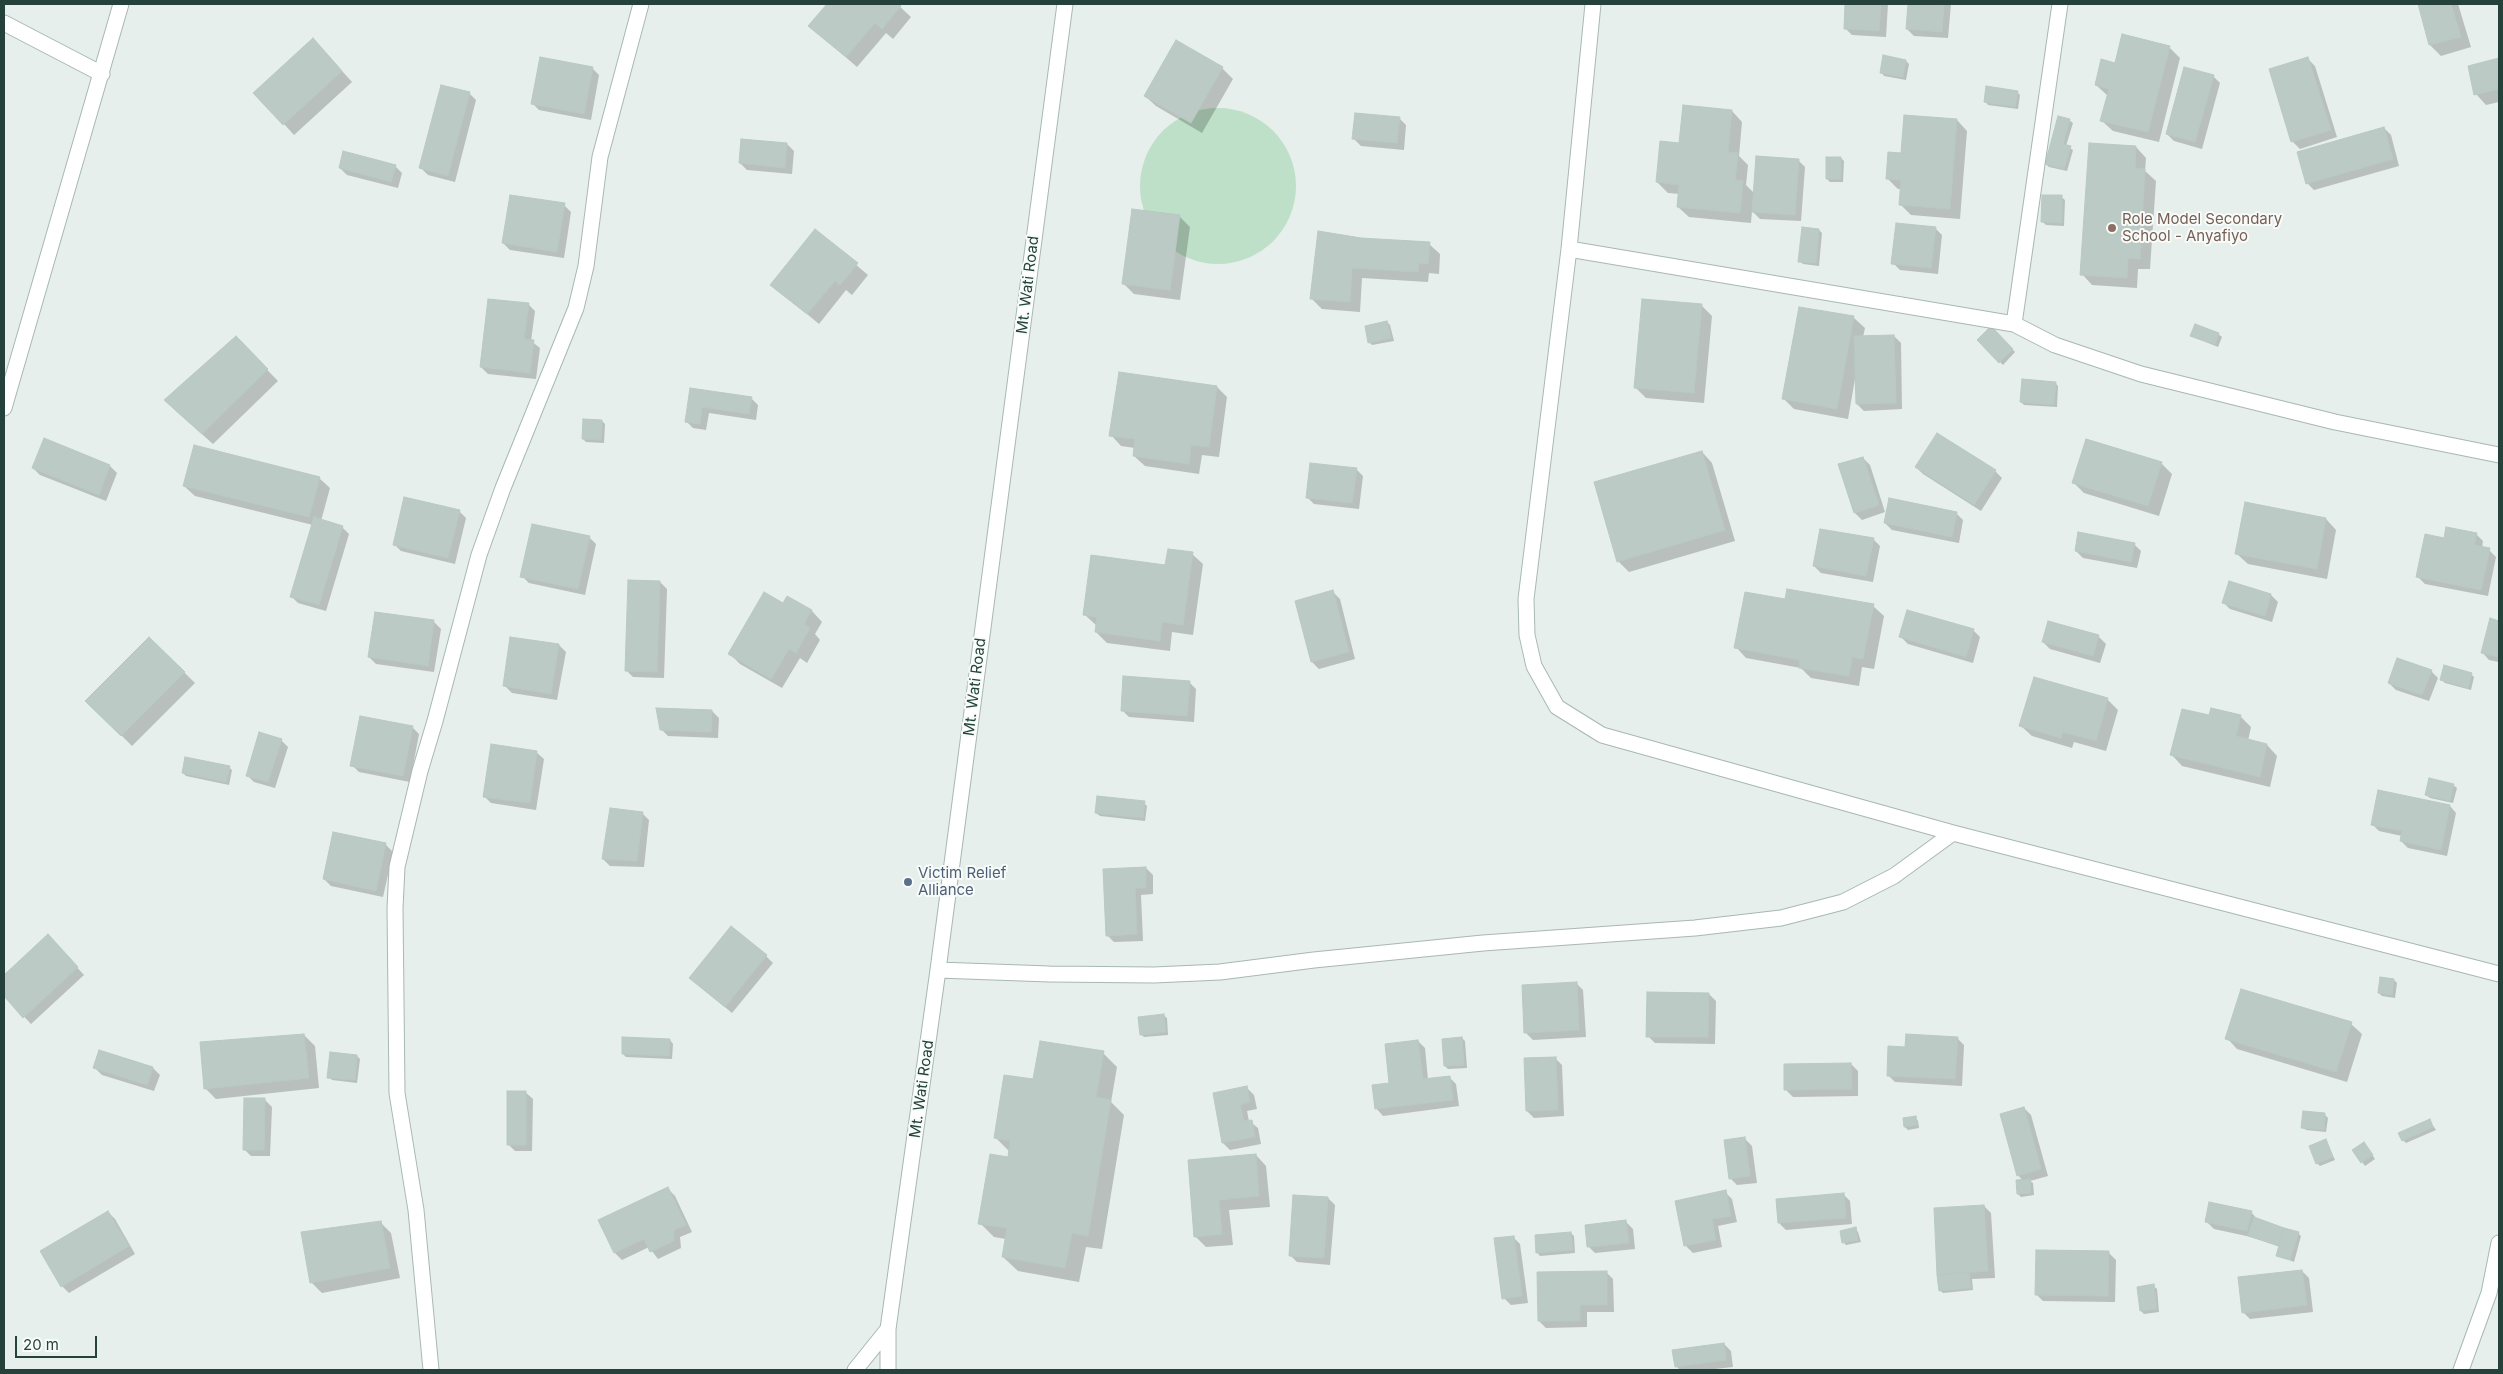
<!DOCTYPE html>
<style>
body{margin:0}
#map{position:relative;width:2503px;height:1374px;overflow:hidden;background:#e6efeb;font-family:Inter,sans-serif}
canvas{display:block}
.frame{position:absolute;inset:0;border:5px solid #24423a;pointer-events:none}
.scale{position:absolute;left:15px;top:1336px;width:82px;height:22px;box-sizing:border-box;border:2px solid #24423a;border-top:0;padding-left:6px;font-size:15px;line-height:18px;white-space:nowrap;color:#24423a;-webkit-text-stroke:4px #f7fbf9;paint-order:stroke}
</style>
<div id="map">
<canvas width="2503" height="1374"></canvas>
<div class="frame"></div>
<div class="scale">20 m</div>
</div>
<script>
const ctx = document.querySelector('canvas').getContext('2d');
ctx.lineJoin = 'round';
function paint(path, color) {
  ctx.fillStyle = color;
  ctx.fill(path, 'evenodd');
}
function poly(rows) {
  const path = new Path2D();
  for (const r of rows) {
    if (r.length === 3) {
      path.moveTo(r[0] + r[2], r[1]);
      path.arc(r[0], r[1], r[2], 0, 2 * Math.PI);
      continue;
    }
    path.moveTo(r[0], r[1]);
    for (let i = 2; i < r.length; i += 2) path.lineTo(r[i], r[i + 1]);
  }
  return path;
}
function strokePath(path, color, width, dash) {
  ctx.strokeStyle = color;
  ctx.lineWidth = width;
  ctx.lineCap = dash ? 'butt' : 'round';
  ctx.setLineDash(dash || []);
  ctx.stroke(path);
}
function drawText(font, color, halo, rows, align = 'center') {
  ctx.font = font + ' Inter,sans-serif';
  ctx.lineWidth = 4;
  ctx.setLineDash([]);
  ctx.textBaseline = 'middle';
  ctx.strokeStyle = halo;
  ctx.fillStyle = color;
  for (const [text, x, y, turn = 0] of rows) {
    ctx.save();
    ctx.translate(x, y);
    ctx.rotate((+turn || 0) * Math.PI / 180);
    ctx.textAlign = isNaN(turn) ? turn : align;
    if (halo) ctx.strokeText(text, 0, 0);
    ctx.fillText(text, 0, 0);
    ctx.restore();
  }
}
const green = poly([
 [1218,186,78]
]);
const shadow = poly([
 [828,4,897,4,911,17,893,39,886,33,857,67,810,26],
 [1846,4,1888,4,1886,37,1852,35,1845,28],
 [1909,4,1951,4,1948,38,1914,36,1907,29],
 [2419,4,2458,4,2471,47,2441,56,2430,45],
 [1176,42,1222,68,1233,79,1202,133,1156,106,1145,96],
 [2169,47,2180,58,2159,142,2113,131,2102,121,2108,96,2096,85,2116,64],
 [324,51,352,82,294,135,284,124],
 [2308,59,2315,66,2337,137,2300,149,2293,142,2271,70],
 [2499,59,2499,102,2486,105,2476,94,2469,67],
 [1906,61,1909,64,1906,80,1884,76,1881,72],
 [592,68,599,75,591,120,539,110,532,103],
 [2213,76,2220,83,2202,149,2174,141,2167,134],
 [2017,92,2020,95,2018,109,1988,105,1985,101],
 [469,93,476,100,455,182,428,175,421,168],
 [1732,111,1742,122,1739,156,1748,165,1746,185,1754,193,1798,160,1805,167,1801,221,1760,219,1752,211,1751,223,1689,217,1678,207,1680,194,1668,193,1657,182,1680,144],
 [1399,118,1406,125,1404,150,1361,146,1354,139],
 [1957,120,1967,131,1960,219,1911,215,1900,204,1901,189,1898,189,1887,178,1902,154],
 [2069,120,2073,123,2066,146,2073,150,2067,171,2049,167,2046,164],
 [2384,128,2391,135,2399,166,2314,190,2307,183],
 [787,144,794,151,792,174,747,170,740,163],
 [2136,147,2146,158,2145,171,2156,181,2150,269,2138,269,2137,288,2092,285,2082,274],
 [1841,158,1844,161,1843,182,1830,182,1827,179],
 [395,166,402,173,398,188,347,175,340,168],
 [2061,197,2065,200,2064,226,2046,225,2043,222],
 [564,205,571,212,564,258,510,250,503,243],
 [1179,216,1190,227,1180,300,1134,294,1123,283],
 [1935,228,1942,235,1938,274,1900,270,1893,263],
 [1819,230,1822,233,1819,266,1803,264,1800,261],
 [816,231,868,275,852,295,846,290,819,324,772,285],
 [1361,239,1429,244,1440,254,1439,274,1429,273,1428,282,1362,278,1360,312,1322,309,1311,298],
 [528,304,535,311,531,341,540,348,536,379,488,374,481,367],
 [1701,305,1712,316,1704,403,1646,398,1635,387],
 [1800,308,1854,318,1865,328,1863,337,1894,336,1901,343,1902,409,1864,411,1857,404,1855,379,1848,419,1794,409,1783,398],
 [1387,322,1390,325,1394,341,1372,345,1369,342],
 [1991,328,2015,352,2003,365,1978,340],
 [2218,334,2222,337,2218,347,2192,336],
 [236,338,278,381,213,444,176,411],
 [2055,383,2058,386,2057,407,2024,405,2021,402],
 [1217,387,1227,397,1219,457,1202,455,1199,474,1145,466,1134,456,1135,448,1121,446,1111,435],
 [691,389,751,398,758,405,756,420,709,413,706,430,693,428,686,421],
 [602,421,605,424,604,443,586,442,583,439],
 [45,440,110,466,117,473,106,501,40,475,33,468],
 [1702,452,1712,463,1735,541,1629,572,1618,561],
 [1863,458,1870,465,1885,512,1862,520,1855,513,1840,465],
 [2161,463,2172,474,2159,516,2084,493,2074,483],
 [1916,467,1995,471,2002,478,1981,511,1923,474],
 [1356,469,1363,476,1359,509,1314,504,1307,497],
 [319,478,330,488,321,521,342,527,349,534,326,611,298,603,291,596,313,525,195,496,184,486],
 [459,511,466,518,455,564,401,551,394,544],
 [1956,513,1963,520,1959,543,1892,530,1885,523],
 [2326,519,2336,530,2327,579,2248,564,2237,554],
 [2476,534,2483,541,2482,548,2489,550,2496,557,2488,596,2425,584,2418,577,2445,539],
 [589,537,596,544,585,595,529,583,522,576],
 [1873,539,1880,546,1873,582,1821,573,1814,566],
 [2134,544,2141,551,2137,568,2083,558,2076,551],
 [1192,554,1203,564,1193,635,1172,632,1170,651,1107,643,1096,632,1097,626,1085,615],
 [660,582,667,589,664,678,633,677,626,670],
 [2230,583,2271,595,2278,602,2272,622,2230,609,2223,602],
 [1333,592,1340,599,1355,659,1319,669,1312,662],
 [788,597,812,611,822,622,815,634,820,640,807,663,800,658,782,688,740,664,730,654,783,604],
 [1786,601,1873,606,1884,616,1874,669,1862,667,1859,686,1811,678,1801,668,1746,658,1736,647],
 [376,614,434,622,441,629,434,672,376,664,369,657],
 [2491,620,2499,622,2499,662,2489,660,2482,652],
 [2049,623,2099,637,2106,644,2100,663,2050,649,2043,642],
 [1973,630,1980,637,1973,663,1908,644,1901,637],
 [149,638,195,683,132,746,87,701],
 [559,645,566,652,557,700,512,693,505,686],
 [2431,671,2438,678,2429,701,2396,690,2389,683],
 [2471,674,2474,677,2471,690,2445,683,2442,680],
 [2035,679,2108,700,2118,710,2106,751,2074,742,2072,748,2032,736,2021,726],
 [1189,682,1196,689,1194,722,1129,717,1122,710],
 [712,711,719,718,718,738,668,736,661,729],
 [2240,716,2251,727,2248,741,2267,745,2277,756,2270,787,2182,766,2172,755,2210,717],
 [412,727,419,734,410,782,359,772,352,765],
 [281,740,288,747,275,788,254,782,247,775],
 [536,752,544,759,536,810,491,803,484,796],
 [229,767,232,770,229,785,186,776,183,773],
 [2453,785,2457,788,2453,803,2430,798,2426,795],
 [1144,803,1147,806,1145,821,1100,816,1096,813],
 [2450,806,2456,813,2447,856,2408,848,2401,841,2402,836,2379,831,2372,824],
 [642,813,649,820,644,867,610,866,603,859],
 [334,834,386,845,393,852,383,897,331,886,324,879],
 [1146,868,1153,875,1153,894,1141,895,1143,941,1114,942,1107,935],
 [48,936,84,975,31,1024,4,995,4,977],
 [766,956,773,963,732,1013,690,978],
 [2394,980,2397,983,2395,998,2382,996,2379,993],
 [1576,983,1583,990,1586,1037,1533,1040,1526,1033,1523,987],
 [1709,994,1716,1001,1715,1044,1655,1043,1648,1036],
 [1163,1015,1167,1018,1168,1035,1144,1037,1141,1034],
 [2351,1024,2362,1034,2347,1082,2237,1049,2227,1038],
 [304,1035,315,1046,319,1088,216,1099,205,1088],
 [1462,1038,1465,1041,1467,1068,1448,1069,1445,1066],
 [1957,1038,1964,1045,1962,1086,1895,1082,1888,1075,1906,1049],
 [670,1040,673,1044,672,1059,626,1057,623,1054],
 [1418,1041,1425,1048,1428,1080,1449,1077,1456,1084,1459,1106,1383,1116,1376,1108],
 [1103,1053,1117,1067,1111,1102,1124,1115,1102,1249,1086,1247,1079,1282,1018,1271,1003,1257,1006,1239,994,1237,980,1223,1009,1158,1010,1152,995,1137,1034,1081],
 [357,1056,360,1059,357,1083,332,1080,329,1077],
 [1555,1058,1562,1065,1564,1116,1534,1118,1527,1111],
 [1851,1064,1858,1071,1858,1096,1793,1097,1786,1090],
 [95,1068,153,1068,160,1075,154,1091,102,1075],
 [1247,1088,1254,1095,1257,1109,1247,1111,1249,1121,1258,1128,1261,1144,1230,1150,1223,1143],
 [525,1092,533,1099,532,1151,515,1151,508,1144],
 [265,1100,272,1107,270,1156,251,1156,244,1149],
 [2024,1108,2031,1115,2048,1176,2030,1181,2033,1183,2034,1195,2021,1197,2018,1194,2023,1181,2018,1175],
 [2325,1115,2328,1118,2326,1132,2306,1130,2302,1127],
 [1915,1117,1918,1121,1919,1128,1908,1130,1905,1127],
 [2429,1120,2436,1130,2406,1143,2403,1140],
 [1745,1139,1752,1146,1757,1183,1737,1185,1730,1178],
 [2326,1141,2335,1160,2320,1166,2317,1163],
 [2364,1143,2375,1159,2365,1166,2354,1150],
 [1256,1155,1266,1166,1270,1207,1229,1210,1233,1245,1206,1247,1195,1236,1189,1161],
 [668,1189,675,1196,692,1232,680,1237,681,1248,658,1259,649,1247,622,1260,615,1253],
 [1725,1192,1732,1199,1737,1222,1718,1226,1722,1247,1693,1253,1686,1246,1676,1202],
 [1843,1194,1850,1201,1852,1224,1786,1230,1779,1223],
 [1328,1198,1335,1205,1330,1265,1297,1262,1290,1255],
 [1984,1206,1991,1213,1995,1278,1972,1279,1973,1290,1943,1293,1940,1290],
 [108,1212,115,1219,135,1254,69,1293,62,1286],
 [2251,1212,2258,1220,2298,1233,2301,1236,2294,1262,2277,1255,2280,1247,2251,1237,2214,1229,2207,1222],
 [380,1222,391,1233,400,1278,322,1293,311,1282],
 [1626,1222,1633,1229,1635,1249,1595,1253,1588,1246],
 [1855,1229,1858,1232,1861,1242,1846,1245,1843,1242],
 [1571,1233,1574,1236,1575,1253,1540,1256,1537,1252],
 [1513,1237,1520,1244,1528,1303,1511,1305,1504,1298],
 [2109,1253,2116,1260,2115,1302,2043,1301,2036,1294],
 [2302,1271,2309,1278,2313,1312,2250,1319,2243,1312],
 [1606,1272,1613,1279,1614,1312,1587,1312,1587,1327,1546,1328,1539,1321],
 [2153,1286,2157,1289,2159,1312,2144,1314,2141,1311,2138,1288],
 [1724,1344,1731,1351,1733,1367,1706,1370,1680,1370,1676,1366]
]);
const building = poly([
 [827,4,899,4,901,6,882,29,875,23,846,57,808,26,827,4],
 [1845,4,1881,4,1879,31,1844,29,1845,4],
 [1908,4,1944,4,1942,32,1906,29,1908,4],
 [2418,4,2451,4,2461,37,2429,45,2418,4],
 [2122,34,2170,46,2148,132,2100,121,2109,89,2095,85,2101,59,2115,63,2122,34],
 [313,38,342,71,283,125,253,93,313,38],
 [1176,40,1223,67,1191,123,1144,96,1176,40],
 [1883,55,1906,60,1903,77,1880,73,1883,55],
 [540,57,593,67,584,114,531,104,540,57],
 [2308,57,2331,130,2291,142,2269,69,2308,57],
 [2499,58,2499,89,2474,95,2468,66,2499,58],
 [2184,67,2214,75,2195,142,2166,134,2184,67],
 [441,85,470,92,448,176,419,168,441,85],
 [1986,86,2018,91,2015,107,1984,102,1986,86],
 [1683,105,1732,110,1728,152,1738,153,1735,180,1743,181,1740,213,1677,207,1679,185,1656,182,1660,141,1679,143,1683,105],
 [1355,113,1400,117,1397,143,1352,139,1355,113],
 [1904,115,1957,119,1950,209,1899,205,1901,180,1886,179,1888,152,1901,153,1904,115],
 [2058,116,2070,119,2063,144,2071,146,2064,169,2045,164,2058,116],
 [2384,127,2393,159,2306,184,2297,152,2384,127],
 [741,139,787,143,785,168,739,163,741,139],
 [2089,143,2136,146,2135,168,2145,169,2140,259,2128,258,2127,278,2080,275,2089,143],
 [343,151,396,165,391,182,339,168,343,151],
 [1756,156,1799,159,1795,215,1752,212,1756,156],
 [1826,157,1841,157,1841,179,1826,179,1826,157],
 [510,195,565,203,557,252,502,243,510,195],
 [2042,195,2062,195,2062,223,2041,222,2042,195],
 [1132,209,1180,215,1170,290,1122,284,1132,209],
 [1896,223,1936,227,1931,268,1891,264,1896,223],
 [1802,227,1819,229,1816,263,1798,262,1802,227],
 [815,229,858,263,840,285,835,281,807,314,770,285,815,229],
 [1318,231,1361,238,1430,242,1428,264,1419,263,1418,272,1352,268,1350,302,1310,299,1318,231],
 [488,299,529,303,524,339,534,340,530,373,480,367,488,299],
 [1642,299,1702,304,1694,393,1634,388,1642,299],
 [1799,307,1854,316,1837,409,1782,399,1799,307],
 [1387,321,1391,338,1368,343,1365,326,1387,321],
 [2195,324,2219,333,2215,345,2190,336,2195,324],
 [1991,326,2013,349,1999,363,1977,340,1991,326],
 [1894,335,1896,403,1856,404,1854,336,1894,335],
 [236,336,268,369,202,434,164,400,236,336],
 [1119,372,1217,386,1209,447,1191,445,1189,464,1133,456,1135,439,1109,436,1119,372],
 [2022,379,2056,382,2054,405,2020,402,2022,379],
 [690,388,752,397,749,414,702,407,700,424,685,422,690,388],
 [583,419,602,420,601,440,582,439,583,419],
 [1937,433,1996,470,1974,505,1915,467,1937,433],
 [44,438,110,465,99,495,32,468,44,438],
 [2086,439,2162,462,2148,506,2072,483,2086,439],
 [194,445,320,477,309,517,183,486,194,445],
 [1702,451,1725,530,1617,562,1594,482,1702,451],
 [1863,457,1879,505,1854,513,1838,464,1863,457],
 [1310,463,1357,468,1352,503,1306,498,1310,463],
 [404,497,460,510,448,558,393,545,404,497],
 [1889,498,1957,512,1952,537,1884,523,1889,498],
 [2245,502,2326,518,2317,569,2235,554,2245,502],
 [314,517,343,526,319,605,290,597,314,517],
 [532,524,590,536,578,589,520,577,532,524],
 [2446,527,2477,533,2474,545,2490,548,2481,590,2416,577,2425,534,2444,538,2446,527],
 [1820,529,1874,538,1866,576,1813,566,1820,529],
 [2078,532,2135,543,2131,562,2075,551,2078,532],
 [1168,549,1193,552,1183,625,1162,622,1160,641,1095,632,1097,617,1083,615,1091,555,1165,565,1168,549],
 [628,580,660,581,657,672,625,671,628,580],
 [2229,581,2271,594,2265,616,2222,603,2229,581],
 [1787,589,1874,604,1863,659,1852,657,1849,676,1799,668,1800,660,1734,648,1745,592,1785,599,1787,589],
 [1333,590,1349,652,1311,662,1295,601,1333,590],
 [764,592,783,603,787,596,812,610,804,624,810,628,796,653,789,649,771,679,728,654,764,592],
 [1907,610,1974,629,1966,657,1899,637,1907,610],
 [375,612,434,620,428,666,368,657,375,612],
 [2490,618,2499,621,2499,657,2481,653,2490,618],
 [2048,621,2099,635,2093,656,2042,642,2048,621],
 [149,637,185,672,121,736,85,701,149,637],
 [510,637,559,644,551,694,503,686,510,637],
 [2397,658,2432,670,2422,695,2388,683,2397,658],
 [2444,665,2472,673,2468,688,2440,680,2444,665],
 [1123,676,1190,681,1187,716,1121,711,1123,676],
 [2034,677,2108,698,2096,741,2063,732,2061,738,2019,726,2034,677],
 [656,708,712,710,711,732,660,730,656,708],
 [2211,708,2241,715,2236,736,2267,744,2260,777,2170,755,2182,709,2209,715,2211,708],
 [360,716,413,726,403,776,350,766,360,716],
 [259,732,282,739,268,782,246,776,259,732],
 [491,744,537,751,530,803,483,797,491,744],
 [185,757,230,766,226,782,182,773,185,757],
 [2429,778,2454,784,2450,801,2425,795,2429,778],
 [2378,790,2450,805,2441,850,2400,841,2402,831,2371,825,2378,790],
 [1097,796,1145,801,1143,818,1095,813,1097,796],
 [610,808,643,812,637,861,602,859,610,808],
 [333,832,386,843,376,891,323,879,333,832],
 [1146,867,1146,888,1135,888,1137,934,1106,936,1103,869,1146,867],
 [731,926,767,955,725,1007,689,978,731,926],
 [48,934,78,967,23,1018,4,996,4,975,48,934],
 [2380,977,2394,979,2392,995,2378,993,2380,977],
 [1577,982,1579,1030,1524,1033,1522,985,1577,982],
 [2241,989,2352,1022,2336,1072,2225,1039,2241,989],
 [1647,992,1709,993,1708,1037,1646,1037,1647,992],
 [1164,1014,1166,1032,1140,1035,1138,1017,1164,1014],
 [304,1034,309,1078,204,1089,200,1042,304,1034],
 [1906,1034,1958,1037,1955,1079,1887,1076,1888,1046,1905,1047,1906,1034],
 [622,1037,670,1039,669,1056,622,1054,622,1037],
 [1462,1037,1464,1065,1444,1066,1442,1039,1462,1037],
 [1418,1040,1423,1079,1450,1076,1453,1100,1375,1109,1372,1085,1389,1083,1385,1044,1418,1040],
 [1040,1041,1104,1051,1096,1097,1111,1100,1088,1236,1072,1233,1065,1268,1002,1257,1007,1228,978,1224,990,1154,1008,1157,1010,1141,994,1138,1004,1075,1033,1079,1040,1041],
 [99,1050,153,1067,147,1085,93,1068,99,1050],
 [330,1052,357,1055,355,1080,327,1078,330,1052],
 [1556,1057,1558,1110,1526,1111,1524,1058,1556,1057],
 [1851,1063,1852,1089,1784,1090,1784,1064,1851,1063],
 [1247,1086,1250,1102,1240,1105,1244,1121,1252,1120,1255,1137,1222,1143,1213,1093,1247,1086],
 [507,1091,526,1091,526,1145,507,1145,507,1091],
 [244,1098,265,1098,264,1150,243,1150,244,1098],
 [2024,1107,2041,1169,2017,1176,2000,1114,2024,1107],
 [2303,1111,2325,1113,2324,1130,2301,1128,2303,1111],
 [1916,1116,1917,1125,1904,1127,1903,1118,1916,1116],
 [2430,1119,2433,1127,2402,1141,2398,1133,2430,1119],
 [1745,1137,1750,1176,1729,1179,1724,1140,1745,1137],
 [2326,1139,2333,1157,2316,1164,2309,1146,2326,1139],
 [2364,1142,2373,1155,2361,1163,2352,1150,2364,1142],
 [1256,1154,1259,1196,1219,1200,1222,1234,1194,1237,1188,1160,1256,1154],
 [2030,1179,2031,1193,2017,1194,2016,1180,2030,1179],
 [668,1187,686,1225,674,1230,674,1241,650,1252,644,1239,614,1253,598,1220,668,1187],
 [1726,1190,1731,1216,1712,1219,1716,1240,1684,1246,1675,1201,1726,1190],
 [1844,1193,1846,1218,1778,1223,1776,1199,1844,1193],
 [1293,1195,1328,1197,1324,1258,1289,1256,1293,1195],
 [2209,1202,2252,1211,2247,1231,2205,1222,2209,1202],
 [1984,1205,1988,1271,1937,1275,1934,1208,1984,1205],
 [108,1211,129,1246,61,1287,40,1251,108,1211],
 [2254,1217,2284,1228,2278,1245,2248,1236,2254,1217],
 [1626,1220,1629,1243,1587,1247,1585,1225,1626,1220],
 [381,1221,390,1268,310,1283,301,1232,381,1221],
 [1856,1227,1858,1240,1842,1243,1840,1231,1856,1227],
 [2284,1228,2299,1232,2290,1260,2276,1256,2284,1228],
 [1571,1232,1573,1250,1536,1253,1535,1235,1571,1232],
 [1514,1236,1522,1296,1502,1299,1494,1238,1514,1236],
 [2036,1250,2109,1251,2108,1296,2035,1295,2036,1250],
 [2302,1270,2307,1305,2242,1313,2238,1277,2302,1270],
 [1607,1271,1607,1305,1580,1305,1580,1321,1538,1321,1537,1272,1607,1271],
 [1969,1272,1971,1288,1939,1291,1937,1275,1969,1272],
 [2154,1284,2157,1309,2140,1311,2137,1287,2154,1284],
 [1724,1343,1726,1360,1675,1367,1672,1350,1724,1343]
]);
const minor = poly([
 [1593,4,1569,249,1526,599,1527,635,1534,666,1557,707,1602,735,1953,833,2499,974],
 [4,23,102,74],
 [1569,249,2014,324,2055,345,2141,374,2335,422,2499,455],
 [2014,324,2060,4],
 [4,408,121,4],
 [938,970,1049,974,1154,975,1220,972,1314,960,1483,943,1695,928,1781,918,1843,902,1894,876,1953,833],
 [431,1370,416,1210,397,1093,395,908,397,867,420,771,435,721,479,555,503,488,576,308,586,266,600,157,641,4],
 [855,1370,888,1329],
 [888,1370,888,1329,938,970,1065,4],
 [2461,1370,2489,1293,2499,1243]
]);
const markers = [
 [2112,228,5,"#8d6e63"],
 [908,882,5,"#5c6f8a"]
];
const educationNames = [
 ["Role Model Secondary",2122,219],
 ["School - Anyafiyo",2122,236]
];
const streetNames = [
 ["Mt. Wati Road",1028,285,-83],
 ["Mt. Wati Road",975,687,-83],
 ["Mt. Wati Road",922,1089,-82]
];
const serviceNames = [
 ["Victim Relief",918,873],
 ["Alliance",918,890]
];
paint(green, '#bfe0c8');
paint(shadow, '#0003');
paint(building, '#bbcac4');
strokePath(building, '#b8c9c2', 1);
strokePath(minor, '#a8b8b2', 17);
strokePath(minor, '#fff', 15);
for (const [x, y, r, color] of markers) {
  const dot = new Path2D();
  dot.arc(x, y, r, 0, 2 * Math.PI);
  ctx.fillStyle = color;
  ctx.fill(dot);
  strokePath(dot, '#f7fbf9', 2);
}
drawText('15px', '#785e54', '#f7fbf9', educationNames, 'left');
drawText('15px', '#24423a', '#f7fbf9', streetNames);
drawText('15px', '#4e5e75', '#f7fbf9', serviceNames, 'left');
</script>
